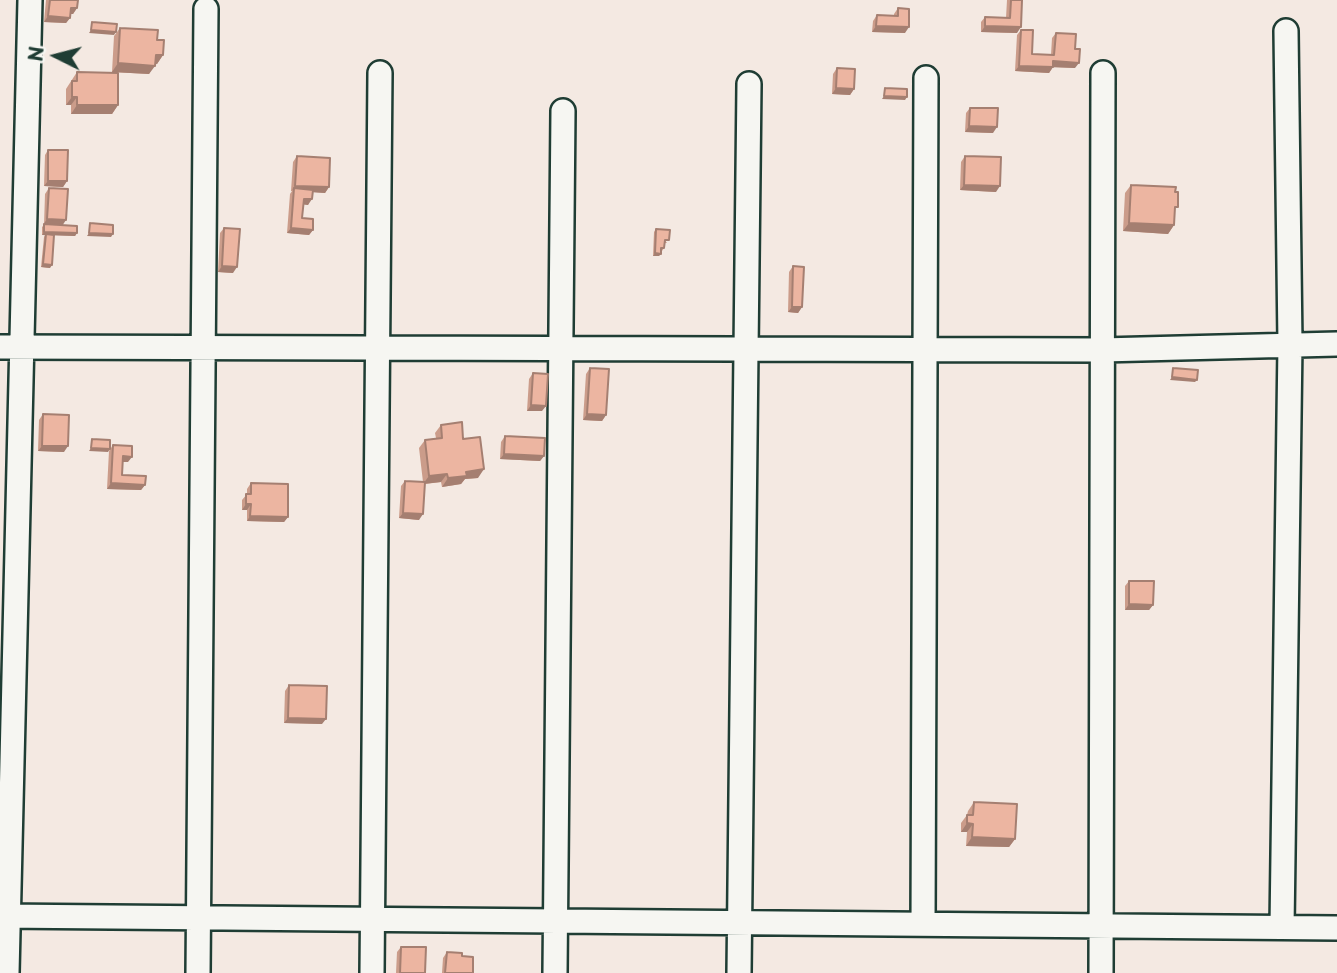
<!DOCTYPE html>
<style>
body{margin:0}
#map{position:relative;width:1337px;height:973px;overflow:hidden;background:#f4e9e2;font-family:"Playpen Sans",sans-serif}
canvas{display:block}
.north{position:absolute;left:21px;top:21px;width:70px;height:70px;-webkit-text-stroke:5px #f6f6f2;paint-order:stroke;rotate:276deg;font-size:19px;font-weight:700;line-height:28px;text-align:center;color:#1f3d34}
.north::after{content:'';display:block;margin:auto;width:24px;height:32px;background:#1f3d34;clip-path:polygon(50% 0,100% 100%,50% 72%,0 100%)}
</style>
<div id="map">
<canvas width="1337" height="973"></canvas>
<div class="north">N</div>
</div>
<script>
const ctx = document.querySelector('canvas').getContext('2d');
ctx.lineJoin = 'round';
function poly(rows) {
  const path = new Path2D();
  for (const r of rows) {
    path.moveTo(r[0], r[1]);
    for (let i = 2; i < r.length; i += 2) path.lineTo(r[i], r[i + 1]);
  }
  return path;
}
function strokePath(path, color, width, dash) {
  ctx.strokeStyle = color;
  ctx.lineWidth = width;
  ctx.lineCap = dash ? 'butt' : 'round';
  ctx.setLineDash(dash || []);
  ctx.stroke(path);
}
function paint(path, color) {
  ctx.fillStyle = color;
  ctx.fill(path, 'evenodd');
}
const minor = poly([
 [0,347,1102,350,1337,344],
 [0,916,1337,928],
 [923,924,926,78],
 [1282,927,1290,344,1286,31],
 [7,973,30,0],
 [198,973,206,9],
 [372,973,380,73],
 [555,973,563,111],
 [739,973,749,84],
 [1101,973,1103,73]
]);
const wall = poly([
 [46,0,78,0,77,8,73,14,71,14,70,18,66,23,44,22],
 [1007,0,1022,0,1017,33,981,32,981,22,985,17,1006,18],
 [898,8,905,33,872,32,873,21,877,15,894,16,894,14],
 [120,28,157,40,163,55,157,64,155,63,149,74,112,72,114,36],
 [1021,30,1032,54,1051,55,1052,38,1056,33,1075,68,1053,67,1049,73,1015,71,1017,35],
 [837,68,854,89,850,95,832,94,833,74],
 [77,72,118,105,112,114,71,114,71,105,66,105,66,89],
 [970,108,993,133,965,132,966,113],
 [48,150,67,181,63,187,44,186,45,155],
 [297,156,329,187,325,193,313,192,308,205,303,204,302,218,313,230,309,235,287,233,290,194,292,191,291,191,293,162],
 [965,156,996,192,960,190,961,162],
 [1131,185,1175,211,1174,225,1168,234,1123,231,1125,193],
 [49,188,62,225,77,233,75,236,54,235,50,268,41,267,44,237,45,235,42,235,42,227,44,225,45,194],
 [224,228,233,273,218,272,220,233],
 [656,229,667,243,665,243,664,248,662,251,661,251,659,256,653,256,654,232],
 [793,266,802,307,798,313,788,312,789,272],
 [590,368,606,415,602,421,583,420,586,374],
 [533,373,542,411,527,411,529,379],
 [43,414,64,452,38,451,39,420],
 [441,425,463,439,478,478,465,479,461,484,442,487,441,482,425,484,419,520,399,518,401,486,405,481,423,482,419,448,425,440,436,438,435,433],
 [505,436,544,456,540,461,500,459,501,442],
 [113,445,128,462,123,462,122,475,145,485,141,490,107,489,109,451],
 [251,483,288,517,284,522,247,521,247,510,242,510,242,500,247,494,247,489],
 [1129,581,1153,605,1149,610,1125,610,1125,586],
 [289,685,322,724,284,723,285,691],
 [974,802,1015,839,1009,847,966,846,967,832,961,832,961,823,967,815,968,811],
 [401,947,425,973,396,973,397,952],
 [447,952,462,956,473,973,442,973,443,958]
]);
const shadedWall = poly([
 [71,8,77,8,73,14,67,14],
 [48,16,70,18,66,23,44,22],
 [876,26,909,27,905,33,872,32],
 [985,26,1021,27,1017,33,981,32],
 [91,30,116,32,114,35,89,33],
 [156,55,163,55,157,64,150,63],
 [1053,61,1079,63,1075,68,1049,67],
 [118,63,155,66,149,74,112,72],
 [1019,66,1053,67,1049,73,1015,71],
 [836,88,854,89,850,95,832,94],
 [884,96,907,97,905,100,882,99],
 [72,97,77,97,71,105,66,105],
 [77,105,118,105,112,114,71,114],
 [969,126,997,127,993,133,965,132],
 [48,181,67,181,63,187,44,186],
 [964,185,1000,186,996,192,960,190],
 [295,186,329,187,325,193,294,191,294,188,291,191],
 [304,199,312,199,308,205,300,204],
 [47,219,66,220,62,226,43,225],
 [1129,223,1174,225,1168,234,1123,231],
 [291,228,313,230,309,235,287,233],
 [44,232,77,233,75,236,42,235],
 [89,233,113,234,111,237,87,236],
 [655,253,661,254,659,256,653,256],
 [43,264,52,265,50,268,41,267],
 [222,266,237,267,233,273,218,272],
 [792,307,802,307,798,313,788,312],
 [1172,377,1197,380,1195,382,1170,380],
 [531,405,546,406,542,411,527,411],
 [587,414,606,415,602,421,583,420],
 [42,446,68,446,64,452,38,451],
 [91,448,110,449,108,452,89,451],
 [504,454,544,456,540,461,500,459],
 [123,456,132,457,128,462,119,462],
 [484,469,478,478,465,479,461,484,442,487,448,478,466,472],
 [447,474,441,482,423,484,429,476],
 [111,483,145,485,141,490,107,489],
 [246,504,251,504,247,510,242,510],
 [403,513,423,514,419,520,399,518],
 [250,516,288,517,284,522,247,521],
 [1129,604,1153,605,1149,610,1125,610],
 [288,718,326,719,322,724,284,723],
 [967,823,973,824,967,832,961,832],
 [972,837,1015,839,1009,847,966,846]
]);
const building = poly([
 [50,0,78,0,77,8,71,8,70,18,48,16,50,0],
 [1011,0,1022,0,1021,27,985,26,985,17,1010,18,1011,0],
 [898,8,909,9,909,27,876,26,877,15,898,16,898,8],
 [92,22,117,24,116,32,91,30,92,22],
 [120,28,158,30,157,40,164,40,163,55,156,55,155,66,118,63,120,28],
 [1021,30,1033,30,1032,54,1054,55,1056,33,1076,34,1075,49,1080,49,1079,63,1053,61,1053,67,1019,66,1021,30],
 [837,68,855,69,854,89,836,88,837,68],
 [77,72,118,73,118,105,77,105,77,97,72,97,72,81,77,81,77,72],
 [885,88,907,89,907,97,884,96,885,88],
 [970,108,998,108,997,127,969,126,970,108],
 [48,150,68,150,67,181,48,181,48,150],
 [297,156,330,158,329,187,295,186,297,156],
 [965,156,1001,157,1000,186,964,185,965,156],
 [1131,185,1176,187,1175,192,1178,192,1178,207,1175,207,1174,225,1129,223,1131,185],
 [49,188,68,189,66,220,47,219,49,188],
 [294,188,313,190,312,199,304,199,302,218,313,219,313,230,291,228,294,188],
 [90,223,113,225,113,234,89,233,90,223],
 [44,224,77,226,77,233,44,232,44,224],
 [224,228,240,229,237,267,222,266,224,228],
 [656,229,670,230,669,240,665,240,664,248,661,248,661,254,655,253,656,229],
 [46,234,54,235,52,265,43,264,46,234],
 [793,266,804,267,802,307,792,307,793,266],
 [590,368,609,369,606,415,587,414,590,368],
 [1173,368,1198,370,1197,380,1172,377,1173,368],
 [533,373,548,374,546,406,531,405,533,373],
 [43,414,69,415,68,446,42,446,43,414],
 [462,422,463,439,480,437,484,469,466,472,467,476,448,478,447,474,429,476,425,440,442,438,441,425,462,422],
 [505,436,545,438,544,456,504,454,505,436],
 [92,439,110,440,110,449,91,448,92,439],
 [113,445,132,446,132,457,123,456,122,475,146,476,145,485,111,483,113,445],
 [405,481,425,482,423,514,403,513,405,481],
 [251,483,288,484,288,517,250,516,251,504,246,504,246,494,251,494,251,483],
 [1129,581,1154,581,1153,605,1129,604,1129,581],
 [289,685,327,686,326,719,288,718,289,685],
 [974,802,1017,804,1015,839,972,837,973,824,967,823,967,815,973,815,974,802],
 [401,947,426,947,425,973,400,973,401,947],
 [447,952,462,953,462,956,473,957,473,973,445,973,447,952]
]);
strokePath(minor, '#1f3d34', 28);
strokePath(minor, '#f6f6f2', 23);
paint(wall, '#cb9c8a');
paint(shadedWall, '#a57f71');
paint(building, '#ecb5a1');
strokePath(building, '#a57f71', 2);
</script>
